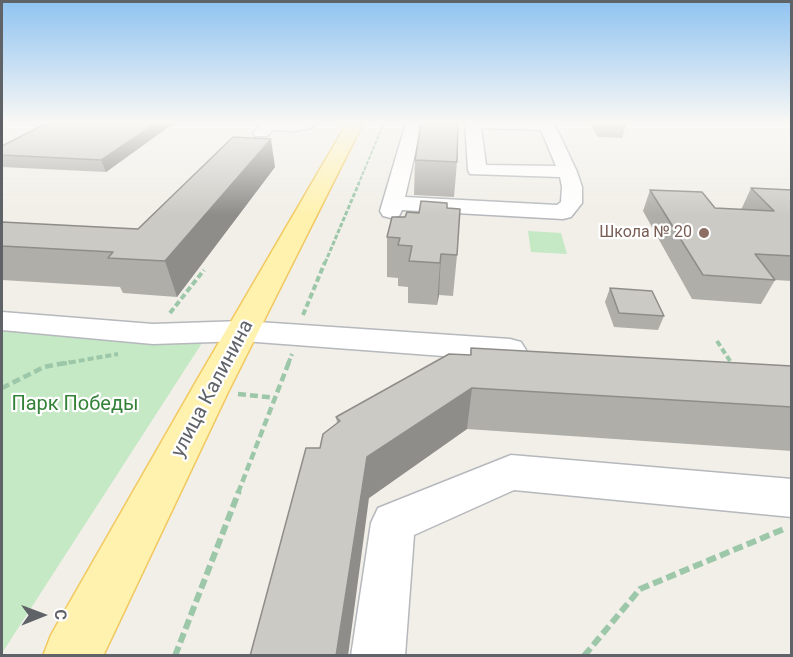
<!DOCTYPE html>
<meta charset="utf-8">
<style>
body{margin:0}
#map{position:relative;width:793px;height:657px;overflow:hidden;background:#f1efe8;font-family:Roboto,sans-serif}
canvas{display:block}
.frame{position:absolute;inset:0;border:3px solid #5f6368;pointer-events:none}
.north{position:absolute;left:12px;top:585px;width:60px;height:60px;-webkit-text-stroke:4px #fff;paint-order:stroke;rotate:89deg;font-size:16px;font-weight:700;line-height:24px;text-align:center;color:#5f6368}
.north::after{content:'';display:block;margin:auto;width:21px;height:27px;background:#5f6368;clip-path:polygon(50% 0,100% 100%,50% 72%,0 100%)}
</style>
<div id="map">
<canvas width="793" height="657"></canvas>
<div class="frame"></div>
<div class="north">С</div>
</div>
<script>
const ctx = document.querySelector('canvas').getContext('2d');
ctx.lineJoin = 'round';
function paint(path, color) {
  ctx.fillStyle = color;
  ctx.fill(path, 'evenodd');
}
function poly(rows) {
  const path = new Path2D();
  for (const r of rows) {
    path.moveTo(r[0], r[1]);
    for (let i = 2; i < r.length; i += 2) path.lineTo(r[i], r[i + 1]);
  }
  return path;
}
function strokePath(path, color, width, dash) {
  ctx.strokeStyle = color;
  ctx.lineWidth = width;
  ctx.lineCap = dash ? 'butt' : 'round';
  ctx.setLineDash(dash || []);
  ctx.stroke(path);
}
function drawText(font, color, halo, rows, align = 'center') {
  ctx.font = font + ' Roboto,sans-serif';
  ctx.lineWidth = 4.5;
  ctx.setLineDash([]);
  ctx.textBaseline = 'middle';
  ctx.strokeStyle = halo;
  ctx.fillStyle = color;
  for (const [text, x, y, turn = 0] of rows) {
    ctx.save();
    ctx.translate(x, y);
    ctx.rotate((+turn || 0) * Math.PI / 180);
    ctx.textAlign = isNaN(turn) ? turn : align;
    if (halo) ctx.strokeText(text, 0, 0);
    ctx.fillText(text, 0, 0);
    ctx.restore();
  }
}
const green = poly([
 [528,231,561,233,567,254,531,252],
 [2,324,202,343,2,653]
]);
const pathFar4 = poly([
 [358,185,384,123]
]);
const pathFar3 = poly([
 [325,263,359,183]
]);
const pathFar2 = poly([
 [170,313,204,270],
 [303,315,325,262],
 [717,341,732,364],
 [61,364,118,354],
 [288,364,292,354]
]);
const pathFar1 = poly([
 [2,388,44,367,70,362],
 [238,394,276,398],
 [238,493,289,362]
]);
const path = poly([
 [175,656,239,491],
 [584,656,640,589,784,529]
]);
const minor = poly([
 [262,123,319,123,311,128,294,131,273,130,267,136,255,136,253,133,262,123],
 [406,123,422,123,405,197,557,205,561,202,562,187,560,177,470,174,468,170,465,123,554,123,577,172,582,187,582,203,571,217,563,219,402,210,399,216,391,218,383,216,380,211,406,123],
 [481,128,541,130,556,166,486,165,481,128],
 [2,312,153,324,243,321,510,339,521,342,526,350,521,358,510,361,243,341,153,344,2,330,2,312],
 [511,455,792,479,792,517,514,490,414,535,405,656,351,656,371,523,378,508,511,455]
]);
const major = poly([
 [347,123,363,123,229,390,103,656,43,656,51,635,197,380,347,123]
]);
const wall = poly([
 [47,123,174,123,106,172,2,167,2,146],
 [590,123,627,123,622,138,598,137],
 [415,160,457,162,454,197,414,195],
 [275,167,177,297,123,293,120,287,2,280,2,222,138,229],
 [751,188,792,190,792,281,775,280,761,304,692,299,643,211,650,190,715,208,741,210],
 [447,208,457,255,453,296,439,295,437,305,408,303,408,287,398,286,398,278,387,277,387,237,405,217,419,213],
 [610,288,664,316,658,330,614,327,605,302],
 [471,348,792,366,792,451,467,429,369,498,320,448,337,423,336,417,470,355]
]);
const shadedWall = poly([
 [156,123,174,123,106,172,101,160],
 [271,139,275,167,177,297,165,261],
 [441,254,439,295,437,305,440,263],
 [472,388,467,429,369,498,348,656,336,656,367,457]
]);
const building = poly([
 [47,123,156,123,101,160,2,155,2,146,47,123],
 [421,123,458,123,457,162,415,160,421,123],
 [233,137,271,139,165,261,108,258,113,252,2,246,2,222,138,229,233,137],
 [751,188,792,190,792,256,755,254,775,280,703,275,650,190,702,192,715,208,774,211,751,188],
 [421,201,447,203,447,208,460,209,457,255,441,254,440,263,409,261,412,246,398,245,400,238,387,237,392,217,405,217,407,212,419,213,421,201],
 [610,288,652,291,664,316,619,313,610,288],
 [471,348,792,366,792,407,472,388,367,457,336,656,250,656,306,448,320,448,323,434,340,421,336,417,449,354,471,355,471,348]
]);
const markers = [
 [704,233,6,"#8d6e63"]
];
const farEducationnames = [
 ["Школа № 20",692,233]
];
const streetNames = [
 ["улица Калинина",213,389,-62]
];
const parkNames = [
 ["Парк Победы",75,405]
];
paint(green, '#c5e8c5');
strokePath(minor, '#b5b8bc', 3);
strokePath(major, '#f2c960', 3);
strokePath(pathFar4, '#9cc7a9', 2, [4, 1.5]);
strokePath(pathFar3, '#9cc7a9', 3, [4.5, 2]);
strokePath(pathFar2, '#9cc7a9', 4, [6, 3]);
strokePath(pathFar1, '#9cc7a9', 4.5, [8, 4]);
strokePath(path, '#9cc7a9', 6, [10, 4.5]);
paint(minor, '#fff');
paint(major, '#fff2af');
paint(wall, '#afaea9');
paint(shadedWall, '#8f8d8a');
paint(building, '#cccac5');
strokePath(building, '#8f8d8a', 1.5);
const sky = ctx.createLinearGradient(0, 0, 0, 215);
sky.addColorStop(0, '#8fc3f1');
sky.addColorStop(0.57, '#f9f8f5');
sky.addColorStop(1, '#f9f8f500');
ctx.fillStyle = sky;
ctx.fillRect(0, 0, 793, 215);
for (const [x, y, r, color] of markers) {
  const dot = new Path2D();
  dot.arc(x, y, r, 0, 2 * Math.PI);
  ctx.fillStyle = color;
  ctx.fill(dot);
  strokePath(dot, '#fff', 2);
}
drawText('16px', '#785e54', '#fff', farEducationnames, 'right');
drawText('20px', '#5f6368', '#fff', streetNames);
drawText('20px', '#348238', '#fff', parkNames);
</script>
